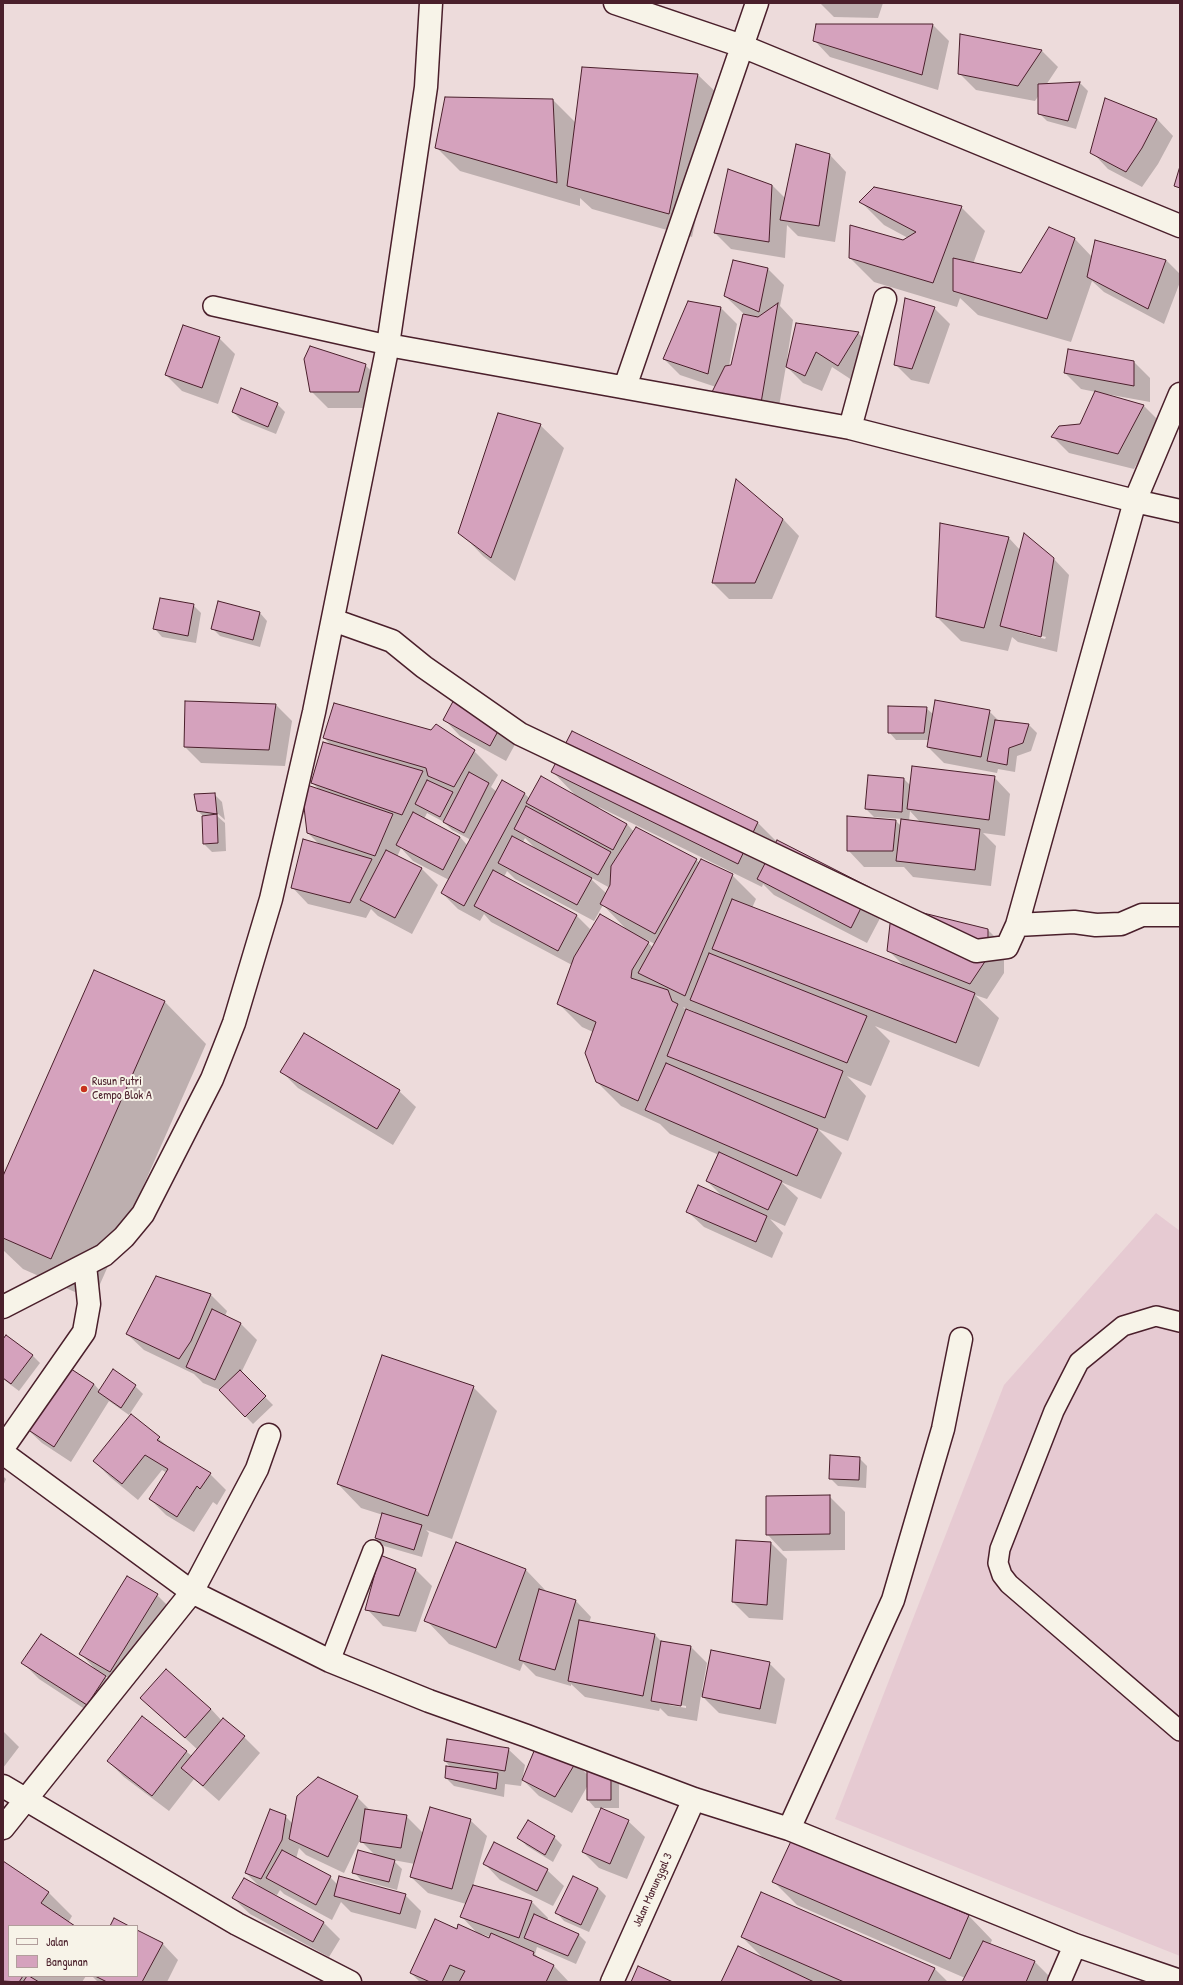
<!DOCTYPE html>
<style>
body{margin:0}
#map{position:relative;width:1183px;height:1985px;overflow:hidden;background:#eddbdb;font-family:"Patrick Hand",sans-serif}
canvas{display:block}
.frame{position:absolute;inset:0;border:4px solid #4a1f2b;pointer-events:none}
.legend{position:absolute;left:8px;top:1925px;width:130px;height:52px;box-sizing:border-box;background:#f7f3e8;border:1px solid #b29e9c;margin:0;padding:5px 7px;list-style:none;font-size:12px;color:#4a1f2b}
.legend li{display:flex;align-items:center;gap:8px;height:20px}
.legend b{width:20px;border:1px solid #b29e9c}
</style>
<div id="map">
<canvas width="1183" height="1985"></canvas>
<div class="frame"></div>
<ul class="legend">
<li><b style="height:5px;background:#f7f3e8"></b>Jalan</li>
<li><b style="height:11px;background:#d5a2bd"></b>Bangunan</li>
</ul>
</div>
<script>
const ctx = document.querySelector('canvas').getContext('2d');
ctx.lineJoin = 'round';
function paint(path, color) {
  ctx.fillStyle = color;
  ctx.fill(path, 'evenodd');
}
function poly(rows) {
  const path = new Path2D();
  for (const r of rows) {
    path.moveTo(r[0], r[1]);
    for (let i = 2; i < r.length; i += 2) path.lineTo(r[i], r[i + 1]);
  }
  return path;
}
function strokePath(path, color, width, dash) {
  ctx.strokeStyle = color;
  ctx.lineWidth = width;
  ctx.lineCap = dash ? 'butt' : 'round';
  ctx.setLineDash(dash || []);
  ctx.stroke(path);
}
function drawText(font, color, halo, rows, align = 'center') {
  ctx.font = font + ' "Patrick Hand",sans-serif';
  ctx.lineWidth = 4;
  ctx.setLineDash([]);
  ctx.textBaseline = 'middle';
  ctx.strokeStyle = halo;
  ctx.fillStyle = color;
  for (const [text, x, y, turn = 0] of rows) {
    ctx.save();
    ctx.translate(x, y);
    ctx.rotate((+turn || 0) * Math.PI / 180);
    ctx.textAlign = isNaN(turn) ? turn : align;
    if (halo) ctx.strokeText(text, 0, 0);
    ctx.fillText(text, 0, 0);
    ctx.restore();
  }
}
const built = poly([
 [1156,1213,1180,1231,1180,1956,835,1819,1004,1385]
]);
const shadow = poly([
 [820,3,883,3,878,18,834,17],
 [816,25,933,25,949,41,938,90,830,57,814,40],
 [961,35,1042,51,1058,67,1046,85,1080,83,1088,91,1076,129,1047,121,1039,113,1039,95,1035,101,976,90,959,73],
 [698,75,722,98,692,237,592,209,580,198,580,206,460,171,436,147,553,100,576,123],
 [1106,99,1157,119,1173,136,1158,164,1142,187,1108,169,1092,152],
 [830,155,846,172,835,242,798,236,787,225,785,258,731,249,715,233,772,185,786,199],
 [861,202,961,207,985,231,973,264,1022,274,1049,228,1075,239,1092,257,1096,241,1166,260,1180,274,1180,282,1164,324,1104,292,1092,281,1071,342,978,315,960,298,957,307,874,282,850,258,904,241,908,238,884,225],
 [734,261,768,269,784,285,780,306,793,320,787,359,858,333,874,349,855,382,832,367,822,391,803,383,786,366,777,418,716,387,680,375,664,359,689,302,721,308,737,324,729,366,732,366,744,314,725,296],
 [934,308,950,324,929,384,911,380,895,364],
 [219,338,235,354,218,404,182,391,166,375],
 [1134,362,1150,378,1150,402,1106,394,1106,395,1144,406,1160,422,1134,469,1069,453,1053,437,1080,425,1096,392,1081,389,1065,373],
 [365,365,382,381,375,408,328,408,311,391],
 [277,404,285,412,276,434,241,420,233,412],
 [540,425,564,448,515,581,483,556,460,532],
 [783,519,799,536,772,599,729,599,713,583],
 [941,524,1009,538,1020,550,1053,558,1069,575,1057,652,1018,642,1012,637,1008,651,961,641,937,617],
 [1019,630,1046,637,1045,639,1019,632],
 [193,605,201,613,196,643,162,637,155,629],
 [260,613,267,621,260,647,220,636,212,628],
 [458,695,519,737,506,761,460,736,444,719],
 [186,702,276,705,292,721,285,766,201,763,185,747],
 [926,708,934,715,989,711,999,721,1029,725,1037,733,1031,751,1017,756,1015,772,998,769,997,773,944,763,928,747,929,740,896,740,889,732],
 [572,732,758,823,777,842,887,905,867,943,774,895,763,884,762,887,599,807,598,809,627,824,634,832,696,860,700,863,732,875,756,899,752,908,905,967,888,950,988,930,1004,946,1004,973,987,999,975,995,999,1018,979,1067,875,1026,890,1041,871,1086,847,1076,866,1096,848,1141,818,1129,842,1153,821,1199,781,1182,798,1198,785,1226,770,1219,783,1233,772,1258,704,1227,687,1211,723,1197,707,1181,719,1155,670,1134,660,1124,621,1106,597,1082,593,1032,582,1027,558,1003,572,965,491,922,484,914,480,921,458,909,442,893,449,880,413,861,401,848,397,857,422,869,438,885,412,934,378,916,371,909,366,918,308,904,292,887,320,845,308,833,320,790,312,783,332,746,324,738,474,751,498,775,491,787,497,792,502,782,525,794,529,798,576,796,553,772],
 [427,813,444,822,452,830,471,840,468,846,460,837,424,819],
 [525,838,535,848,523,842],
 [507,871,515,879,594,921,603,905,628,931,591,930,577,916,504,877],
 [592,878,610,888,607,894,591,879],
 [645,939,655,944,653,948],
 [683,1007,695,1012,695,1014,687,1011],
 [994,777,1010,794,1005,836,983,833,996,846,991,886,913,877,904,867,864,867,848,850,895,820,901,826,902,819,874,817,866,809,904,779,911,786],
 [910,811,921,823,909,821],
 [214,794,222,802,225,820,216,812,216,815,225,823,226,851,212,852,204,844,204,817,198,811],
 [95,971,165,1002,206,1044,93,1300,23,1269,3,1250,3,1179],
 [282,1072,399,1091,416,1107,393,1145,298,1088],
 [156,1278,211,1295,227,1311,225,1316,241,1324,257,1340,241,1373,273,1405,253,1424,220,1390,203,1383,194,1374,144,1350,127,1334],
 [3,1340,32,1355,40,1363,19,1391,3,1379],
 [65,1366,94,1384,100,1391,135,1386,143,1394,129,1415,109,1401,71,1462,42,1443,25,1427],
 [473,1387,497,1411,452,1539,426,1530,429,1533,422,1557,384,1546,376,1538,383,1515,361,1508,338,1484],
 [131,1415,173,1451,210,1474,226,1490,217,1505,213,1502,194,1532,166,1515,150,1499,167,1473,162,1470,138,1500,110,1477,94,1461],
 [859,1458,867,1466,866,1488,838,1486,830,1478],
 [3,1476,6,1479,3,1486],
 [829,1496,845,1512,845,1550,783,1551,767,1534],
 [456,1543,526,1570,548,1593,575,1600,591,1617,589,1623,655,1635,662,1642,690,1646,707,1663,702,1690,769,1663,785,1679,776,1724,719,1713,701,1695,697,1721,668,1716,660,1708,659,1711,585,1697,571,1684,571,1686,536,1676,523,1663,520,1671,449,1644,426,1620],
 [669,1703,686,1706,686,1708,669,1705],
 [771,1543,787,1559,783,1620,749,1618,733,1602],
 [381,1557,416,1570,432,1586,416,1632,383,1626,367,1609],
 [128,1577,157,1595,173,1611,126,1688,103,1675,121,1693,103,1721,39,1679,23,1663,97,1671,80,1653],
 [142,1698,211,1709,222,1721,244,1737,260,1753,219,1801,194,1779,169,1811,124,1777,108,1761,142,1717,192,1756,198,1750],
 [3,1731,19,1747,3,1768],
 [508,1749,525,1765,521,1786,505,1784,504,1797,454,1786,446,1778,451,1768,445,1761],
 [575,1763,588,1775,619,1777,619,1808,595,1808,588,1800,588,1785,572,1813,539,1796,523,1780],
 [357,1797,370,1810,406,1816,424,1834,470,1820,487,1836,473,1886,532,1902,548,1918,547,1921,578,1934,586,1942,576,1964,537,1947,535,1954,540,1960,554,1966,569,1982,420,1982,411,1973,457,1930,479,1935,461,1916,466,1904,428,1893,411,1877,415,1864,393,1860,402,1869,397,1890,361,1880,354,1872,376,1856,360,1840,344,1873,306,1855,299,1848,296,1859,330,1877,338,1885,405,1895,421,1911,416,1929,351,1912,341,1902,332,1920,284,1894,280,1890,277,1895,269,1892,323,1922,340,1939,329,1957,250,1914,233,1898,261,1888,246,1873,285,1816,293,1824],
 [481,1934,491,1937,490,1939,480,1935],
 [628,1821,645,1837,627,1879,599,1868,583,1852],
 [554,1837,562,1845,553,1862,527,1846,519,1838],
 [792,1840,969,1916,992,1940,990,1945,1035,1962,1051,1978,1049,1982,963,1982,965,1978,797,1905,774,1882],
 [3,1862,48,1892,72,1916,68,1923,73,1926,9,1926,9,1976,86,1976,82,1982,3,1982],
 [484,1863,547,1870,564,1886,553,1906,500,1880],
 [573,1877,598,1888,606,1896,589,1932,564,1921,557,1913],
 [137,1931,162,1943,178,1960,167,1982,98,1982,92,1976,137,1976],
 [742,1937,934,1968,948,1982,722,1982,764,1959]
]);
const building = poly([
 [816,24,933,24,922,75,813,41,816,24],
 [960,34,1042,50,1018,86,958,74,960,34],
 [582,67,698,74,669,214,567,186,582,67],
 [1080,82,1068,121,1038,114,1038,84,1080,82],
 [445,97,553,99,557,183,435,148,445,97],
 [1105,98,1157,119,1142,148,1126,172,1090,153,1105,98],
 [796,144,830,154,819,226,780,220,796,144],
 [1180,166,1180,188,1174,186,1180,166],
 [728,169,772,185,769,242,714,233,728,169],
 [874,187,962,206,933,283,849,258,850,225,903,240,916,232,859,202,874,187],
 [1049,227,1075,238,1047,319,953,291,953,258,1021,273,1049,227],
 [1095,240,1166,260,1148,309,1087,277,1095,240],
 [733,260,768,268,759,312,724,296,733,260],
 [905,298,935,307,912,369,894,365,905,298],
 [688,301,721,307,708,374,663,359,688,301],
 [778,303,761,403,712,392,725,366,731,365,743,314,758,317,778,303],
 [796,323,859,332,838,366,816,352,805,376,786,367,796,323],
 [183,325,220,337,202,388,165,375,183,325],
 [310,346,366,364,359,392,310,392,304,359,310,346],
 [1068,349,1134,361,1134,386,1064,373,1068,349],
 [241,388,278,403,268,427,232,412,241,388],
 [1095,391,1144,405,1118,454,1051,437,1059,426,1080,424,1095,391],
 [498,413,541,424,491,558,458,533,498,413],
 [736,479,783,519,755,583,712,583,736,479],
 [940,523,1009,537,984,628,936,617,940,523],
 [1024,533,1054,558,1041,637,1000,626,1024,533],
 [160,598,194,604,188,636,153,629,160,598],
 [218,601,260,612,253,640,211,629,218,601],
 [457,694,504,720,490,746,443,720,457,694],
 [935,700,990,710,981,757,927,747,935,700],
 [185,701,276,704,269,750,184,747,185,701],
 [334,703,431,730,436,724,475,750,454,787,428,776,426,768,323,738,334,703],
 [888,706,927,707,924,733,888,733,888,706],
 [995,720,1029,724,1023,743,1009,748,1007,765,987,761,995,720],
 [572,731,758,822,738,864,551,772,572,731],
 [323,742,423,771,402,815,311,783,323,742],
 [912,766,995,776,989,820,907,809,912,766],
 [469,772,489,783,464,833,443,822,469,772],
 [868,775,904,778,902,812,865,809,868,775],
 [541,776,627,824,613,850,526,803,541,776],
 [427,780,453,792,440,817,415,804,427,780],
 [502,780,525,793,464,906,441,893,502,780],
 [307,785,393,814,375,856,307,833,304,807,307,785],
 [215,793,217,814,197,811,194,794,215,793],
 [526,806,611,852,598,875,514,829,526,806],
 [413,812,460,837,443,870,396,845,413,812],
 [217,814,218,843,203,844,202,816,217,814],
 [847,816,896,820,893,851,847,851,847,816],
 [901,819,980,829,975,870,896,861,901,819],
 [636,827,697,859,655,934,600,904,610,885,611,866,636,827],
 [512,836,592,878,577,905,498,863,512,836],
 [303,839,372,859,350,903,291,888,303,839],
 [777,840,871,888,851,928,757,879,777,840],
 [386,850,422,868,395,918,360,900,386,850],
 [701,859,733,874,685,996,638,973,701,859],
 [493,870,577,915,558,951,474,906,493,870],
 [732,899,975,993,956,1043,712,949,732,899],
 [903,908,988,929,988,957,970,984,887,951,890,924,903,908],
 [600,914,649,942,632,970,631,978,668,990,672,1001,678,1004,638,1101,596,1082,585,1053,596,1022,557,1004,574,957,600,914],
 [709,953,867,1016,847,1063,690,1000,709,953],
 [94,970,165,1001,51,1259,3,1238,3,1176,94,970],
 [686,1009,843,1071,825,1118,667,1056,686,1009],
 [304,1033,400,1090,377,1129,280,1072,304,1033],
 [666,1063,818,1129,797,1176,645,1110,666,1063],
 [719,1152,782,1181,768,1210,706,1181,719,1152],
 [698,1185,767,1216,756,1242,686,1212,698,1185],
 [156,1276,211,1294,191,1341,179,1359,126,1334,156,1276],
 [212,1309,241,1323,215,1380,186,1367,212,1309],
 [6,1335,33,1355,11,1384,3,1378,3,1339,6,1335],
 [382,1355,474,1386,428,1516,337,1484,382,1355],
 [65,1365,94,1384,54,1447,24,1427,65,1365],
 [113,1369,136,1385,121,1408,98,1392,113,1369],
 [240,1370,266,1396,245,1417,219,1390,240,1370],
 [131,1414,160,1437,157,1440,211,1473,200,1489,197,1486,177,1517,149,1499,168,1469,145,1455,122,1484,93,1461,131,1414],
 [830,1455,860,1457,859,1480,829,1479,830,1455],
 [830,1495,830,1534,766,1535,766,1496,830,1495],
 [382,1513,422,1525,414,1550,375,1538,382,1513],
 [736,1540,771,1542,767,1605,732,1602,736,1540],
 [456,1542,526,1569,496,1648,424,1621,456,1542],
 [380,1555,416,1569,399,1616,365,1610,380,1555],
 [127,1576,158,1594,110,1672,79,1654,127,1576],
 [539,1589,576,1600,555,1670,519,1660,539,1589],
 [579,1620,655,1634,643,1696,568,1681,579,1620],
 [41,1634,106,1676,87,1705,21,1663,41,1634],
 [661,1641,691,1646,681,1706,651,1701,661,1641],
 [711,1650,770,1662,760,1709,702,1697,711,1650],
 [166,1669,211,1709,185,1738,140,1698,166,1669],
 [142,1716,187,1751,152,1796,107,1761,142,1716],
 [223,1718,245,1736,203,1786,181,1768,223,1718],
 [447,1739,509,1748,505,1771,444,1761,447,1739],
 [537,1744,576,1762,555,1797,522,1780,537,1744],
 [446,1766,498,1773,496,1789,445,1778,446,1766],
 [587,1768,611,1768,611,1800,587,1800,587,1768],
 [318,1777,358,1796,328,1857,289,1839,297,1796,318,1777],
 [430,1807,471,1819,452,1889,410,1877,430,1807],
 [601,1808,629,1820,610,1864,582,1852,601,1808],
 [270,1809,286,1815,282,1840,261,1879,245,1873,270,1809],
 [365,1809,407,1815,401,1848,360,1842,365,1809],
 [528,1820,555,1836,545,1855,517,1838,528,1820],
 [792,1839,969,1915,950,1959,772,1882,792,1839],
 [494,1842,548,1869,537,1891,483,1864,494,1842],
 [282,1850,331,1876,316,1905,266,1878,282,1850],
 [358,1850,395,1860,389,1882,352,1873,358,1850],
 [3,1861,49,1892,41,1903,75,1926,9,1926,9,1976,23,1976,19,1982,3,1981,3,1861],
 [339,1876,406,1894,400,1914,334,1896,339,1876],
 [573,1876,598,1888,581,1925,555,1913,573,1876],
 [244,1878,324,1922,313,1942,232,1898,244,1878],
 [473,1885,532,1901,519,1938,460,1917,473,1885],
 [761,1892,935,1968,928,1982,844,1982,741,1937,761,1892],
 [534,1914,579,1934,568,1956,524,1938,534,1914],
 [114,1918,129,1926,110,1926,114,1918],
 [435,1919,457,1929,458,1924,489,1938,491,1933,534,1952,533,1955,554,1965,546,1982,459,1982,465,1971,450,1965,442,1982,430,1982,410,1973,435,1919],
 [137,1930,163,1943,142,1982,107,1982,95,1976,137,1976,137,1930],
 [983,1941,1035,1961,1026,1982,962,1982,983,1941],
 [738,1946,814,1982,721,1982,738,1946],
 [638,1966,673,1982,631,1982,638,1966],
 [27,1976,29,1976,39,1982,23,1982,27,1976]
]);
const service = poly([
 [213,306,388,345],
 [1180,1322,1156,1316,1123,1326,1079,1362,1054,1411,1000,1549,998,1563,1002,1575,1009,1584,1180,1731],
 [330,1661,373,1550]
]);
const minor = poly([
 [615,3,742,46,1180,226],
 [388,345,850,428,1135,501,1180,511],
 [625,387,757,3],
 [850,428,885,299],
 [333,620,392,641,424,667,520,734,976,951,1007,947,1017,925,1135,501,1180,394],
 [1017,925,1074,922,1096,925,1121,924,1142,915,1180,915],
 [3,1307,104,1255,124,1237,143,1214,212,1079,234,1023,271,899,314,712,388,345,426,87,431,3],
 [3,1448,84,1332,89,1304,85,1265],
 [3,1453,192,1592,330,1661,429,1701,527,1736,694,1799,789,1829,1075,1945,1180,1981],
 [3,1786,237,1924,350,1982],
 [3,1828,192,1592,257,1469,269,1435],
 [789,1829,893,1600,943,1429,961,1339],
 [612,1982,694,1799],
 [1059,1982,1075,1945]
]);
const markers = [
 [84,1089,4,"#c8321e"]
];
const poiNames = [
 ["Rusun Putri",92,1082],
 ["Cempo Blok A",92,1096]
];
const streetNames = [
 ["Jalan Manunggal 3",653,1890,-66]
];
paint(built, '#e6cad2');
paint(shadow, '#0003');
paint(building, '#d5a2bd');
strokePath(building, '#4a1f2b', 1);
strokePath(service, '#4a1f2b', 22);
strokePath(minor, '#4a1f2b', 25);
strokePath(service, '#f7f3e8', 19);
strokePath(minor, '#f7f3e8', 22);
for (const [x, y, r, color] of markers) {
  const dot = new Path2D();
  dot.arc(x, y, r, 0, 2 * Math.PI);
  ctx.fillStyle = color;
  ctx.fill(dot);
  strokePath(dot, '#f7f3e8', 1.5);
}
drawText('12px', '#4a1f2b', '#f7f3e8', poiNames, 'left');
drawText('12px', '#4a1f2b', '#f7f3e8', streetNames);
</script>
